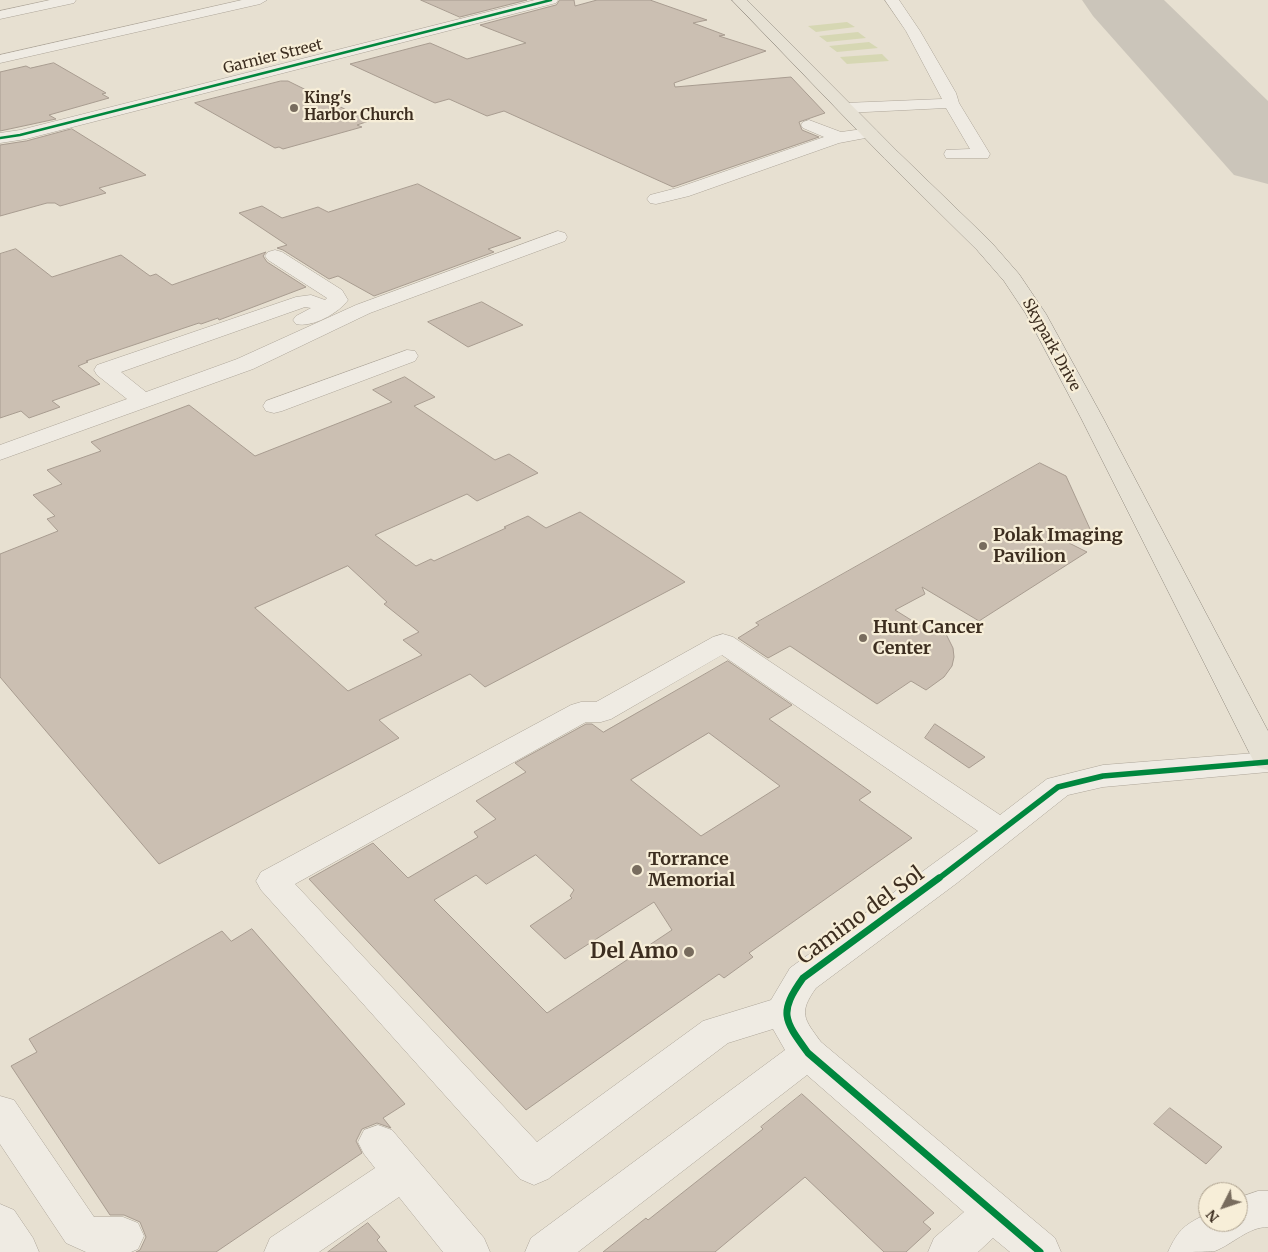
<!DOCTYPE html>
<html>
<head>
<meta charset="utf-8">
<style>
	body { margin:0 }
	#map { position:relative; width:1268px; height:1252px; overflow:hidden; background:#e7e0d1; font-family:Merriweather,serif }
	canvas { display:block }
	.north { position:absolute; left:1198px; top:1182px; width:50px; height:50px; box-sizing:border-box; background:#f7eed8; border:1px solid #ada18e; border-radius:50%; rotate:229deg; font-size:14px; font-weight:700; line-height:20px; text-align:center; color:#3d2e20 }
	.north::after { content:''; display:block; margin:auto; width:18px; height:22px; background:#786c5e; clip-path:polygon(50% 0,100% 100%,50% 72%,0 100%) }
</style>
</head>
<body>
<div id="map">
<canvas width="1268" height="1252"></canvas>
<div class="north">N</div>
</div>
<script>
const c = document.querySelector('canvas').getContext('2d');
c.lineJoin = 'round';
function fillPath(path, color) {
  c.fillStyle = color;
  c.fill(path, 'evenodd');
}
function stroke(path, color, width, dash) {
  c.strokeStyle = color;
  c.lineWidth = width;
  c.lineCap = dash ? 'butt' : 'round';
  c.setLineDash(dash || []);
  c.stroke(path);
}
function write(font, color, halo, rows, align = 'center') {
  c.font = font + ' Merriweather,serif';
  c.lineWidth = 4.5;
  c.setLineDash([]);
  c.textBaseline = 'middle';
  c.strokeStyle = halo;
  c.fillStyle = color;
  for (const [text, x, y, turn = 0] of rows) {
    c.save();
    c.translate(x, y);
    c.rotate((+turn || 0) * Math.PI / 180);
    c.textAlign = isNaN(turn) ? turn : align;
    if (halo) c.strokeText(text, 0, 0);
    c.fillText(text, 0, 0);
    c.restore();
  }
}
const green = new Path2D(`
	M847,22L855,27L816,32L808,26Z
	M858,32L866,38L827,42L819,36Z
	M869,42L878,48L837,52L829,46Z
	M882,54L889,61L847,64L840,57Z`);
const taxiway = new Path2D(`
	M1227,101L1240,104L1268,118V144C1250,140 1219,127 1209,112L1214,104Z`);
const runway = new Path2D(`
	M1082,0H1164L1268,101V184L1234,175L1093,16Z`);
const building = new Path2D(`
	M421,0H527L460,17Z
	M560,0H574L575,6L597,0H650L707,20L693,23L725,35L719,36L766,51L674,83L675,87L791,77L825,113L799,122L802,130L819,137L673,187L504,111L487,116L449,99L435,103L350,64L430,43L467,59L526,43L480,25L556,5Z
	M54,63L106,93L102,94L109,98L49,115L56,119L0,131V72L26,66L30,68Z
	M281,81H288L369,121L357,125L362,127L283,149L279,147L275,148L195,103Z
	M72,129L146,175L99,188L106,193L60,206L55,203H47L0,216V145L26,141Z
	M418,184L521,238L488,249L494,252L374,296L338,276L329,279L283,250L277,248L287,245L239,213L262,206L282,218L318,207L328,212Z
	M16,249L52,277L121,255L150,276L156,274L172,285L266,252L263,256L267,262L306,287L219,320L218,318L201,324L199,323L86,361L88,362L78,366L100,384L52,401L60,407L29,418L21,411L0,418V254Z
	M482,302L523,325L468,347L428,322Z
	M405,377L435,397L414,406L495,460L509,454L538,473L477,501L467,494L375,535L416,566L431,559L434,561L506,528L504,527L528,516L546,528L580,512L685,582L485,687L470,674L379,720L399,738L159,864L0,677V554L58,531L47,519L55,516L33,495L62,484L47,470L101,451L91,442L189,405L255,456L392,402L373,390ZM348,566L387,602L384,604L419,632L403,640L422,655L348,691L255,608Z
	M1040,463L1066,476L1090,529L1069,543L1087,552L979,621L922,587L925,594L895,610L932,633L944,630L953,648L954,657L952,666L944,677L926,690L911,681L877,704L790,646L768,658L738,638L759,625L756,623Z
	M728,661L792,705L769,719L871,792L859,800L912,838L749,953L753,957L724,978L719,974L526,1110L309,879L373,843L408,878L478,837L474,832L496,819L476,801L526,772L515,763L586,724H592L603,732ZM709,733L780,786L701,836L631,780ZM536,855L574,890L570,896L572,898L530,926L565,959L654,902L672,930L547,1013L434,900L476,875L486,884Z
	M935,724L985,757L969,768L925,738Z
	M252,929L405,1104L383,1118L391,1128L377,1123L362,1129L356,1141L362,1153L216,1252H136L140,1250L146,1237L140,1222L124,1215H110L11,1066L37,1052L29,1039L222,931L231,941Z
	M802,1094L934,1213L923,1222L931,1229L906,1252H884L805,1177L715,1252H603L646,1218L648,1220L763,1129L761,1127Z
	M1170,1108L1222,1147L1206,1164L1154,1124Z
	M368,1223L380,1237L377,1240L387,1252H328Z`);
const minor = new Path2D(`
	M50,0H76L74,3L0,19V11Z
	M242,0H267L260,4L0,63V55Z
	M535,0H558L556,3L26,139L0,143V133L20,130Z
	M885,0H899L920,31L956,93L959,103L990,154L988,158H946L944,154L946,150L970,149L946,108L845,113L839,111L837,108L839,105L845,103L942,99L906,31Z
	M809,120L841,132L870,128L876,130L878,133L876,136L839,143L689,196L656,204L650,203L647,199L650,195L677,188L824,137L803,128L801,125L803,122Z
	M558,231L565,233L567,237L565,241L370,313L253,369L0,460V445L127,399L97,375L94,370L97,365L296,297L311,295L325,300L327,298L268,260L265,256L268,252L275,250L282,252L342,290L348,300C339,313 312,328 296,324L293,320L296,316L311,308L305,307L121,372L146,392L237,359L356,305Z
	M407,350L415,351L418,356L415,361L282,411L274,413L266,411L263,406L266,401Z
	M723,634L733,637L1000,815L1047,779L1103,765L1268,752V772L1103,787L1068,795L957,883L816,988C798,1013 804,1019 821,1042L1055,1238L1061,1252H1010L993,1238L978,1252H928L934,1238L964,1212L807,1075L578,1252H525L531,1238L785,1050L773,1029L728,1043L548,1179L534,1185L520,1179L261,890L256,881L261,872L571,705L581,702H596L713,637ZM722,655L978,831L790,968L771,1000L703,1021L537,1142L295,884L586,722H601L611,719Z
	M0,1096L14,1100L94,1217H123L138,1223L144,1236L138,1249L131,1252H86L66,1243L0,1144Z
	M378,1125L392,1130L484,1238L490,1252H443L399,1197L319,1252H264L270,1238L375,1168L364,1154L358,1142L364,1130Z
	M1258,1191H1268V1227C1248,1227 1233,1244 1215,1251C1205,1252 1180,1252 1168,1252C1179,1228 1185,1225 1208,1213V1222H1238V1198Z
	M0,1204L14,1210L33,1238L39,1252H0Z`);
const major = new Path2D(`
	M732,0H747L897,151L991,242L1019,274L1046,314L1103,418L1268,731V770L1257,767L1253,760L1081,418L1026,314L1004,281L977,250L885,159Z`);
const cyclewayFar2 = new Path2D(`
	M0,138L20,135L551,0`);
const cyclewayFar1 = new Path2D(`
	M938,879L1058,787L1103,776L1268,762`);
const cycleway = new Path2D(`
	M939,878L803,978C778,1013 784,1020 808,1053L1040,1252`);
const markers = [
	[294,108,5,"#786c5e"],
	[983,546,5,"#786c5e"],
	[863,638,5,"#786c5e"],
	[637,870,6,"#786c5e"],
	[689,952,6,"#786c5e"]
];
const farStreetnames = [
	["Garnier Street",273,57,-14],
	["Skypark Drive",1051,345,61]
];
const farPoinames = [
	["King's",304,99],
	["Harbor Church",304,116]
];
const poiNames = [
	["Polak Imaging",993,536],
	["Pavilion",993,557],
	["Hunt Cancer",873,628],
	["Center",873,649],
	["Torrance",648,860],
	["Memorial",648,881]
];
const nearStreetnames = [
	["Camino del Sol",861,916,-36]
];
const nearPoinames = [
	["Del Amo",678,952]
];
fillPath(green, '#d6d7b3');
fillPath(taxiway, '#cbc5ba');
fillPath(runway, '#cbc5ba');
fillPath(building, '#cbbfb2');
stroke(building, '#a89c90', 1);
stroke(minor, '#ada599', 1);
stroke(major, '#928b80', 1);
fillPath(minor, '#efebe3');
fillPath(major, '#e6e1d4');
stroke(cyclewayFar2, '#00873e', 2.5);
stroke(cyclewayFar1, '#00873e', 5.5);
stroke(cycleway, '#00873e', 7);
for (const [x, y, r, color] of markers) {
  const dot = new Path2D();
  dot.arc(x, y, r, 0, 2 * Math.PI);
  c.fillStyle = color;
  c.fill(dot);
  stroke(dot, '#f7eed8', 2);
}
write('15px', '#3d2e20', '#f7eed8', farStreetnames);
write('bold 15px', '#3d2e20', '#f7eed8', farPoinames, 'left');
write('bold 18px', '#3d2e20', '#f7eed8', poiNames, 'left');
write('21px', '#3d2e20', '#f7eed8', nearStreetnames);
write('bold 21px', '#3d2e20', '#f7eed8', nearPoinames, 'right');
</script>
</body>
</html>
